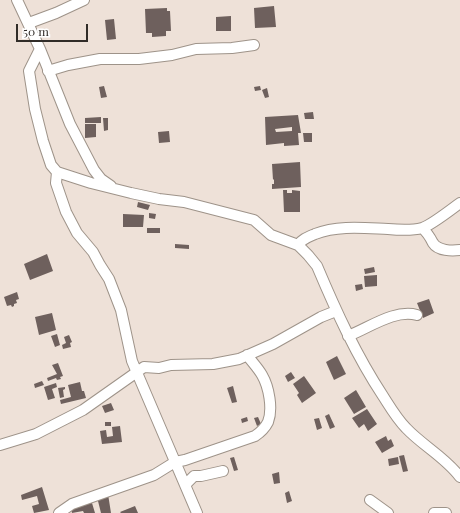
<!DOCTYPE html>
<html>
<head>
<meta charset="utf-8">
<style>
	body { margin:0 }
	#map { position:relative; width:460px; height:513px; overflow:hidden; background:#eee1d8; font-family:"Playfair Display",serif }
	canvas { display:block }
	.scale { position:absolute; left:16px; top:24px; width:72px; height:18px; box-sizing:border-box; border:2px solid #312c28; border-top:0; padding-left:5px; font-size:12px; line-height:14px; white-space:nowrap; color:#312c28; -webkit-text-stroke:3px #fff; paint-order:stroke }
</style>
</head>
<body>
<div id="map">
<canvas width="460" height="513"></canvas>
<div class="scale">50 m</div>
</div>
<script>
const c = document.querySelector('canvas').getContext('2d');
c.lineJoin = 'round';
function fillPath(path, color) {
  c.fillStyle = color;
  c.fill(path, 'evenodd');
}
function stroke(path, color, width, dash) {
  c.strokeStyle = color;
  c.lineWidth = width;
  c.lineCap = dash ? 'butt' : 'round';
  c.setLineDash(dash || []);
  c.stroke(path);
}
const building = new Path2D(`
	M274,6L276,27L255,28L254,8Z
	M167,8V11H170L171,31H166V36L152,37V33H146L145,9Z
	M231,16V31H216V17Z
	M114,19L116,39L107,40L105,20Z
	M104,86L107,97L101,98L99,87Z
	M260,86L261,90L255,91L254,87Z
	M267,88L269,97L265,98L262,90Z
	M313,112L314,119H305L304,113Z
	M298,115L301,133H298L299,145L284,146V143L266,145L265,117ZM292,127V131L276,132L275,129Z
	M101,117V123H85V118Z
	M103,118H108V130L104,131Z
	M85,124H96V137L85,138Z
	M169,131L170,142L159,143L158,132Z
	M303,133H312V142H304Z
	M300,162L301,187L272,189V184H274V179L273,180L272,164Z
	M283,190H287V193H292V190L300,191V212H284Z
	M138,202L150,205L148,210L137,207Z
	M149,213L156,214L155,219L149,218Z
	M123,214L144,215L143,227H123Z
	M147,228H160V233H147Z
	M175,244L189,245V249L175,248Z
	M47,254L53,271L30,280L24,264Z
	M374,267L375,272L365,274L364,269Z
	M377,275V286L365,287L364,276Z
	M362,284L363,289L356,291L355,285Z
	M17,292L19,299L16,300L17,303L14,304V306L12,307L11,305L7,306L4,297Z
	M429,299L434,313L423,318L417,303Z
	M52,313L56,330L39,335L35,317Z
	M57,334L60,345L55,347L51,336Z
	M69,335L72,342L70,343L71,347L63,349L62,345L66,343L64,337Z
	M337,356L346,374L334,380L326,362Z
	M58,363L63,376L60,377L61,379L57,380L56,378L48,381L47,378L57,374L52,365Z
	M291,372L295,378L288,382L285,376Z
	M304,376L316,393L302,403L297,395L299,393L293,384Z
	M42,381L44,385L35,388L34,384Z
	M80,382L82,391H84L86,398L61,404L60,400L71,397L68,385Z
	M56,383L57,387L52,389L55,398L48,400L44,387Z
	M233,386L237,402L232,403L227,388Z
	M65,387V389L63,390L64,397L60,398L58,388Z
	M356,390L366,407L354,414L344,398Z
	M111,403L114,410L105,413L102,406Z
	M367,409L377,424L368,431L364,424L359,428L352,418Z
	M329,414L335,427L330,429L325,416Z
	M247,417L248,421L242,423L241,419Z
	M258,417L261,424L257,426L254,418Z
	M319,418L322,428L317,430L314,419Z
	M105,422H111V426H105Z
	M120,426L122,442L102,444L100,431L106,430L107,437L113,436L112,427Z
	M386,436L388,441L391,439L394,446L382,453L375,442Z
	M404,455L408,471L403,472L399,456Z
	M234,457L238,470L234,471L230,458Z
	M398,457L399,464L389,466L388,459Z
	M279,472L280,483L274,484L272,474Z
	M42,487L49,510L34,513L32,506L39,504L37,496L22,500L21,495Z
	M289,491L292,501L287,503L285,493Z
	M108,494L111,513H101L97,497Z
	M92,503L95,513H84L83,511L72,513L71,508Z
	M135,506L138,513H121L120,512Z`);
const minor = new Path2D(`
	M17,0L40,49L70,124L94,170L101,179L111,186
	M29,23L56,13L84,0
	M40,49L29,71L35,109L43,141L51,165L57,172L56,183L66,212L77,233L93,252L100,265L109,279L121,310L132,361L197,513
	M48,71L68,65L100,59H139L172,55L196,49L232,48L254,45
	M57,172L91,183L131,193L159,199L184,202L254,220L271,235L298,245L308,255L317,266C336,311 356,355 383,396C390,407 397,419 406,428C423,446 445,457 460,477
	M422,228C428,233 430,237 433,243C438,251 452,251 460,250
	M298,245C302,239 308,237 315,234C338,225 364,228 388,229C399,230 411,231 422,228C430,226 452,209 460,203
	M348,336C369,328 394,309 417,315
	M0,445L36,434L83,410L144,367L159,368L171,365L213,364L239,359L273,344L321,317L336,311
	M185,485L194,476H201L223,471
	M370,500L388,513
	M59,513L72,504L154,475L175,462L185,460L255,436C261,432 265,428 268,422C273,409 269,387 262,375C258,368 252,362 247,355
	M434,513H446`);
fillPath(building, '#6e605d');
stroke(minor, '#9e9389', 12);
stroke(minor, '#fff', 10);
</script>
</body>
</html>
